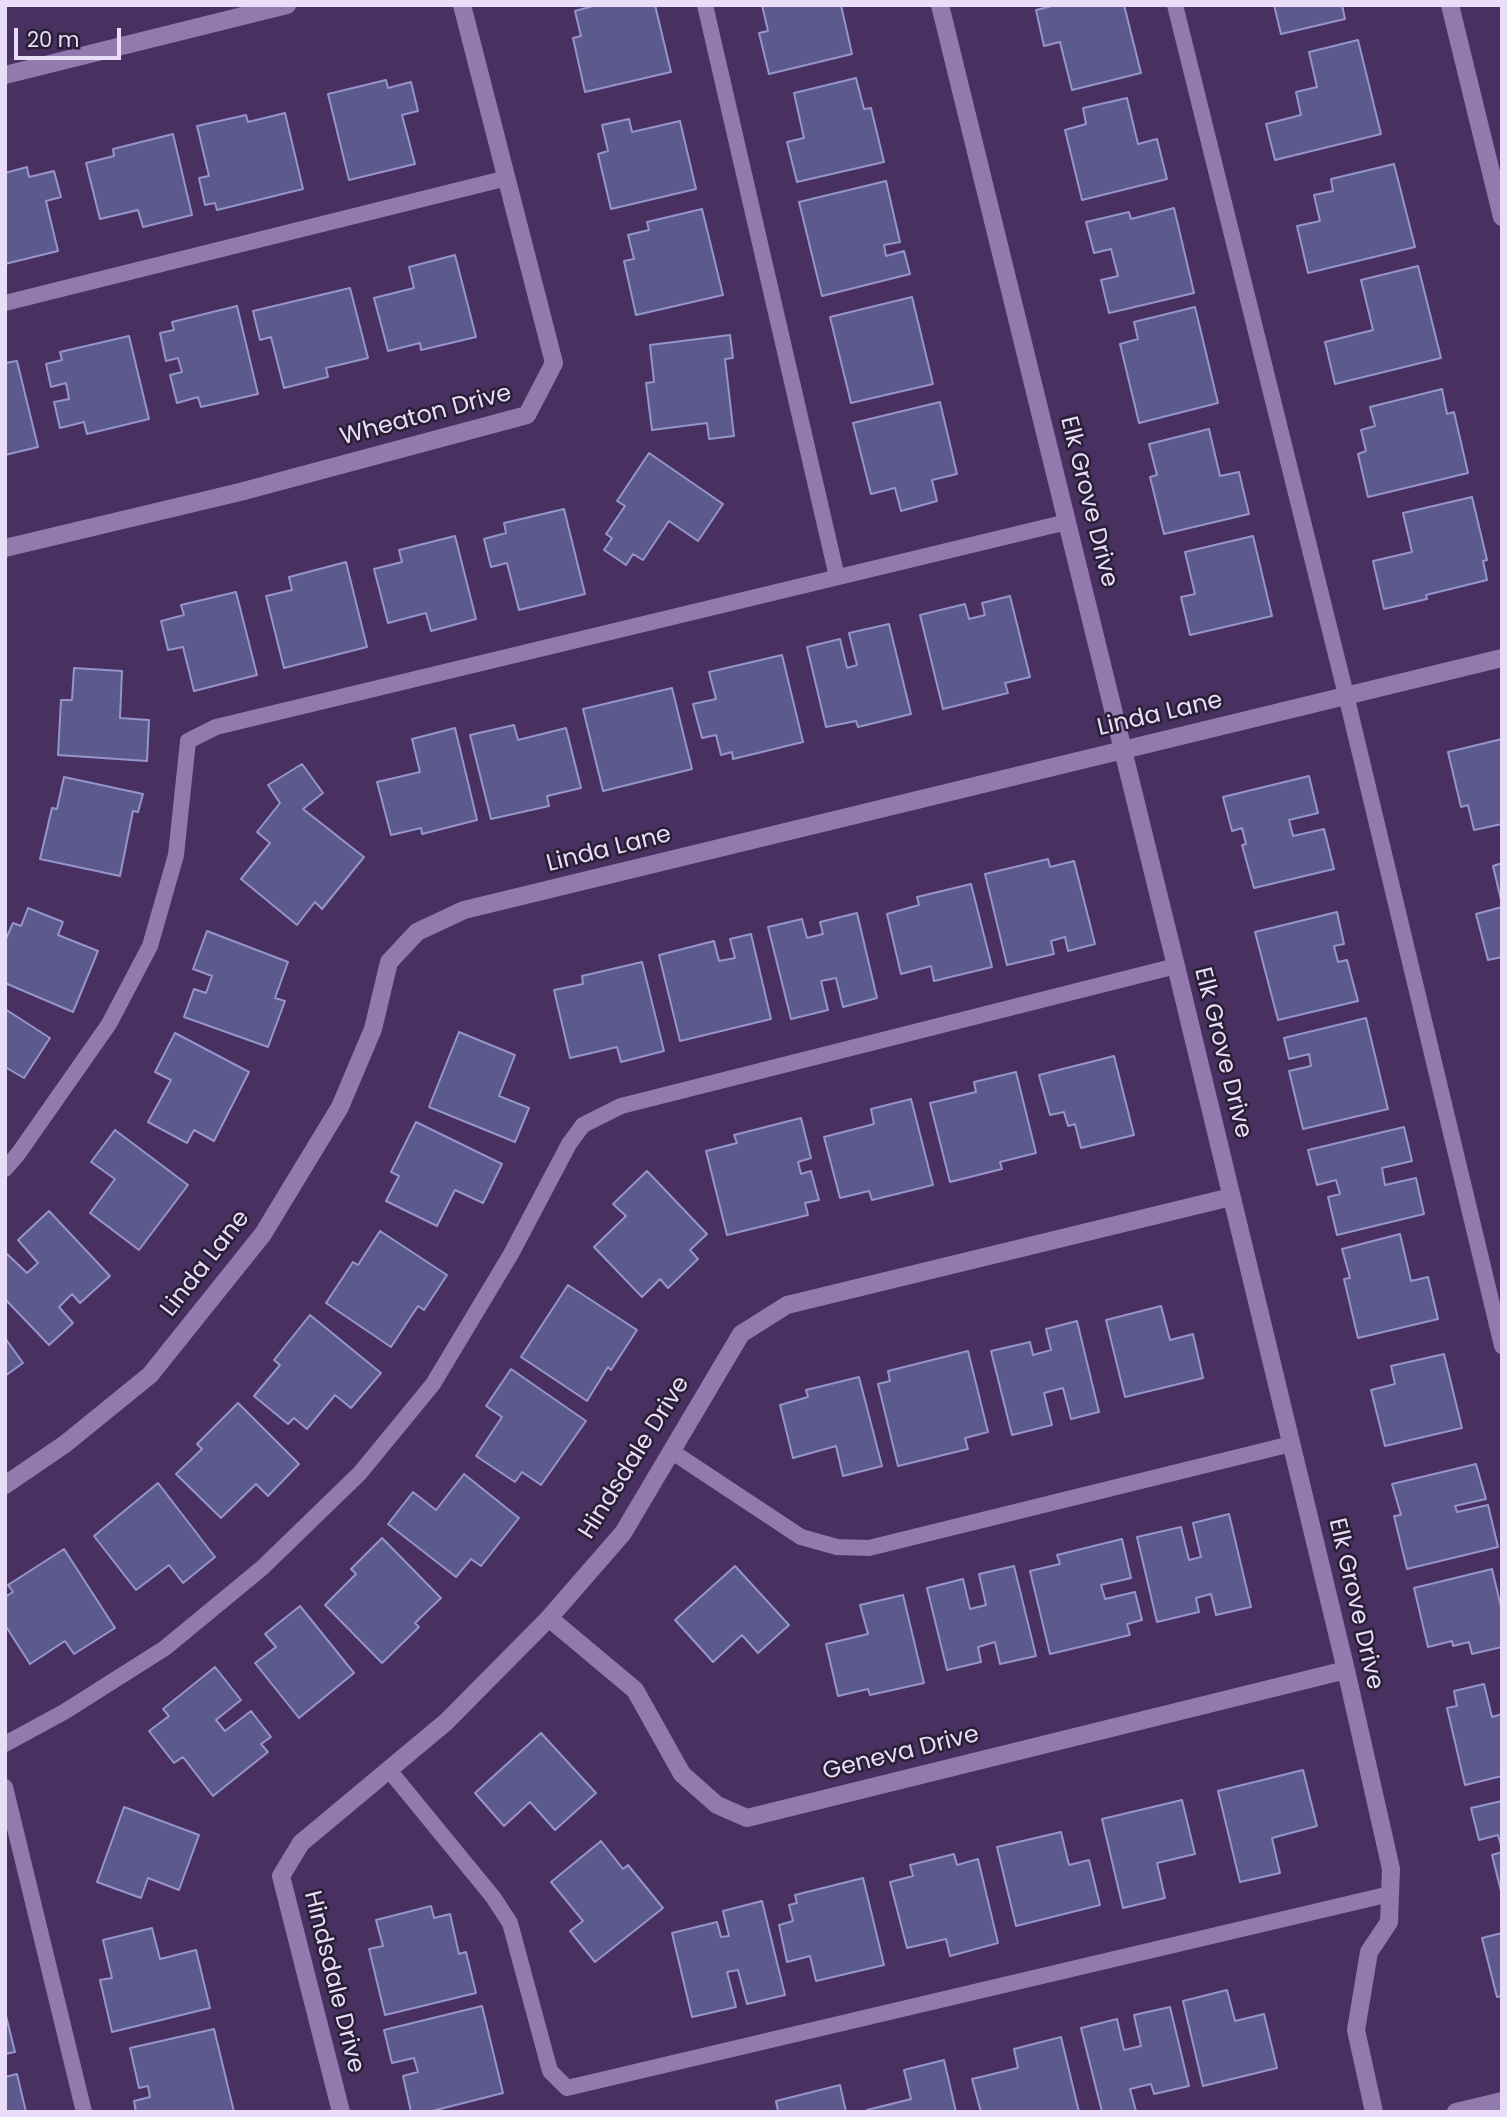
<!DOCTYPE html>
<html>
<head>
<meta charset="utf-8">
<style>
	body { margin:0 }
	#map { position:relative; width:1507px; height:2117px; overflow:hidden; background:#483160; font-family:Poppins,sans-serif }
	canvas { display:block }
	.frame { position:absolute; inset:0; border:7px solid #eaddfa; pointer-events:none }
	.scale { position:absolute; left:14px; top:28px; width:107px; height:32px; box-sizing:border-box; border:4px solid #eaddfa; border-top:0; padding-left:9px; font-size:21px; line-height:24px; white-space:nowrap; color:#eaddfa; -webkit-text-stroke:5px #291f35; paint-order:stroke }
</style>
</head>
<body>
<div id="map">
<canvas width="1507" height="2117"></canvas>
<div class="frame"></div>
<div class="scale">20 m</div>
</div>
<script>
const c = document.querySelector('canvas').getContext('2d');
c.lineJoin = 'round';
function fillPath(path, color) {
  c.fillStyle = color;
  c.fill(path, 'evenodd');
}
function stroke(path, color, width, dash) {
  c.strokeStyle = color;
  c.lineWidth = width;
  c.lineCap = dash ? 'butt' : 'round';
  c.setLineDash(dash || []);
  c.stroke(path);
}
function write(font, color, halo, rows, align = 'center') {
  c.font = font + ' Poppins,sans-serif';
  c.lineWidth = 5;
  c.setLineDash([]);
  c.textBaseline = 'middle';
  c.strokeStyle = halo;
  c.fillStyle = color;
  for (const [text, x, y, turn = 0] of rows) {
    c.save();
    c.translate(x, y);
    c.rotate((+turn || 0) * Math.PI / 180);
    c.textAlign = isNaN(turn) ? turn : align;
    if (halo) c.strokeText(text, 0, 0);
    c.fillText(text, 0, 0);
    c.restore();
  }
}
const building = new Path2D(`
	M597,5H655L671,72L585,92L573,38L581,36L575,11Z
	M762,5H841L852,54L769,74L759,33L768,31Z
	M1056,5H1124L1141,73L1072,90L1060,42L1044,46L1036,10Z
	M1274,5H1342L1345,19L1281,34Z
	M1358,40L1381,134L1275,160L1266,124L1301,115L1296,92L1317,87L1309,52Z
	M856,78L864,109L871,108L884,162L797,182L787,142L804,138L794,93Z
	M386,80L388,88L411,82L418,111L402,115L415,164L349,180L328,94Z
	M1127,98L1138,144L1157,139L1167,179L1082,200L1065,130L1086,124L1083,108Z
	M285,113L303,189L217,210L215,203L205,205L199,178L209,176L197,126L246,115L248,122Z
	M629,119L632,132L680,121L696,189L611,209L598,154L608,151L602,125Z
	M173,134L192,215L143,227L138,210L100,219L86,163L114,156L113,149Z
	M1394,164L1415,247L1308,273L1297,226L1320,221L1314,195L1333,191L1331,179Z
	M27,167L29,177L54,171L61,197L46,201L58,251L5,264V173Z
	M886,181L900,242L884,245L886,256L904,251L910,274L822,296L799,202Z
	M1174,208L1194,293L1109,313L1101,280L1118,276L1111,249L1094,253L1086,222L1129,212L1131,219Z
	M702,209L723,295L636,315L624,261L634,259L628,235L649,230L647,222Z
	M455,255L476,337L421,350L420,343L388,351L374,298L414,288L409,267Z
	M1418,266L1441,358L1335,384L1325,342L1373,330L1361,280Z
	M350,288L368,358L326,368L328,377L284,388L271,337L260,340L253,311Z
	M912,297L933,384L851,403L830,317Z
	M237,306L258,394L201,407L198,397L177,403L170,375L182,372L178,358L166,361L160,333L174,330L172,322Z
	M1195,307L1218,403L1139,423L1120,344L1138,339L1134,322Z
	M730,335L733,358L725,359L734,436L709,439L707,423L652,430L646,383L654,382L650,345Z
	M129,336L149,419L87,434L84,422L60,428L54,402L69,399L66,383L51,387L46,364L62,360L60,352Z
	M17,361L38,447L5,455V363Z
	M1442,389L1447,414L1454,412L1468,473L1368,497L1358,454L1366,451L1361,430L1375,426L1370,407Z
	M940,402L957,474L932,480L937,501L901,511L895,488L871,494L853,423Z
	M1209,429L1220,476L1239,472L1249,514L1164,534L1150,477L1157,475L1149,444Z
	M649,453L723,504L698,541L669,521L643,560L633,554L626,565L604,550L612,538L606,534L625,506L617,501Z
	M1472,497L1487,560L1483,561L1487,580L1426,595L1427,599L1384,609L1373,561L1412,552L1403,513Z
	M564,509L585,594L519,610L507,563L491,567L484,539L506,533L504,523Z
	M455,536L476,619L431,631L426,613L388,623L374,569L402,562L399,550Z
	M1253,536L1272,616L1190,635L1181,597L1195,594L1185,552Z
	M346,562L367,647L284,668L266,596L292,590L289,577Z
	M236,592L257,675L194,691L183,647L168,650L161,621L184,615L181,605Z
	M1010,596L1030,677L1005,683L1008,693L943,709L920,615L965,604L969,619L985,615L982,603Z
	M889,624L911,714L858,727L856,721L826,727L807,647L840,639L847,668L857,665L849,633Z
	M782,655L803,742L733,759L732,752L721,755L716,735L702,738L693,704L716,699L709,672Z
	M74,668L122,671L120,718L149,720L147,761L58,755L61,700H72Z
	M672,688L692,769L603,791L583,709Z
	M514,725L518,740L566,728L581,788L547,796L549,806L491,819L470,735Z
	M455,728L477,820L422,834L421,828L391,835L377,782L420,772L412,739Z
	M1502,739V824L1474,830L1468,805L1461,807L1448,752Z
	M302,764L323,793L303,809L364,857L322,909L315,902L297,925L241,879L270,843L257,832L280,803L268,785Z
	M1309,776L1318,813L1289,820L1293,836L1324,829L1334,869L1254,888L1242,845L1246,844L1242,828L1232,831L1223,797Z
	M64,777L143,794L138,812L133,811L120,876L40,859L52,808L57,809Z
	M1048,859L1050,867L1074,861L1095,944L1068,951L1065,937L1051,941L1054,954L1007,965L985,874Z
	M1502,863V904L1493,866Z
	M971,884L992,967L934,981L931,966L901,974L887,914L919,905L917,897Z
	M1502,907V957L1488,960L1476,914Z
	M28,908L63,922L58,935L98,951L73,1012L5,983V941L13,923L21,926Z
	M1337,912L1344,944L1334,946L1338,962L1347,960L1358,1001L1278,1020L1255,932Z
	M857,913L877,998L843,1007L836,978L821,981L828,1010L791,1019L768,927L802,919L807,938L823,934L820,922Z
	M207,931L288,962L275,998L285,1001L268,1047L184,1017L194,989L206,993L212,976L193,969Z
	M751,934L771,1019L680,1041L659,955L714,941L719,961L735,958L730,939Z
	M642,962L664,1051L621,1062L617,1047L570,1058L554,990L583,984L582,976Z
	M5,1009L50,1038L24,1078L5,1067Z
	M1366,1018L1388,1109L1303,1129L1289,1071L1311,1066L1309,1054L1289,1059L1284,1038Z
	M459,1032L515,1055L499,1096L529,1108L515,1142L429,1107Z
	M175,1033L249,1072L214,1141L194,1130L187,1143L148,1122L171,1080L155,1072Z
	M1114,1056L1134,1135L1081,1148L1075,1124L1068,1126L1064,1112L1050,1115L1039,1075Z
	M1016,1072L1036,1153L1000,1162L1002,1169L950,1182L930,1103L976,1092L974,1082Z
	M911,1099L933,1185L872,1200L869,1191L840,1198L824,1137L874,1124L871,1109Z
	M801,1118L811,1158L798,1162L801,1174L811,1171L819,1200L805,1203L808,1215L727,1235L706,1151L737,1143L734,1135Z
	M416,1122L502,1164L483,1203L455,1190L437,1226L386,1201L399,1176L391,1172Z
	M1404,1127L1412,1161L1382,1168L1385,1185L1416,1178L1424,1214L1337,1235L1328,1197L1340,1194L1336,1180L1317,1185L1308,1150Z
	M115,1130L188,1185L139,1250L90,1213L115,1179L91,1162Z
	M647,1171L707,1234L690,1250L698,1259L668,1288L660,1279L642,1297L594,1247L626,1216L613,1204Z
	M49,1211L110,1276L80,1303L72,1294L59,1307L73,1323L49,1345L5,1299V1252L27,1273L38,1263L18,1240Z
	M380,1231L447,1275L424,1310L418,1306L391,1347L326,1303L353,1262L358,1265Z
	M1400,1234L1411,1281L1428,1277L1438,1319L1358,1338L1344,1279L1350,1278L1342,1249Z
	M568,1285L637,1330L611,1370L608,1367L587,1401L521,1357Z
	M1161,1306L1170,1340L1193,1334L1203,1378L1125,1397L1106,1320Z
	M310,1315L381,1373L351,1408L335,1395L307,1429L294,1418L288,1424L254,1396L280,1365L274,1360Z
	M1077,1321L1099,1412L1071,1419L1063,1388L1044,1393L1052,1425L1012,1435L991,1351L1030,1342L1033,1355L1051,1350L1046,1329Z
	M5,1338L23,1363L5,1376Z
	M968,1351L988,1432L965,1438L968,1449L898,1466L878,1384L890,1381L888,1371Z
	M1444,1354L1462,1428L1385,1446L1371,1390L1395,1384L1391,1366Z
	M511,1369L586,1421L541,1485L522,1472L515,1482L476,1456L502,1417L486,1406Z
	M859,1377L882,1466L843,1476L836,1446L793,1458L780,1405L808,1397L806,1390Z
	M238,1403L299,1464L268,1496L256,1484L221,1518L176,1474L202,1449L197,1444Z
	M1476,1464L1486,1499L1455,1506L1457,1512L1488,1505L1498,1547L1407,1569L1394,1516L1401,1515L1392,1484Z
	M464,1474L519,1518L481,1566L471,1559L456,1577L388,1524L413,1492L436,1510Z
	M158,1483L215,1557L183,1583L169,1565L136,1590L94,1536Z
	M1229,1514L1251,1607L1216,1615L1211,1594L1196,1598L1199,1612L1157,1622L1137,1537L1181,1527L1189,1560L1201,1557L1193,1523Z
	M382,1538L441,1598L415,1623L419,1627L382,1663L325,1605L356,1574L351,1569Z
	M1122,1539L1131,1578L1101,1585L1105,1599L1135,1592L1142,1620L1127,1624L1130,1635L1050,1654L1030,1571L1060,1564L1057,1555Z
	M64,1549L115,1628L74,1654L65,1641L30,1664L5,1625V1597L13,1592L8,1585Z
	M735,1566L789,1625L758,1653L742,1635L713,1662L675,1620Z
	M1014,1566L1036,1656L1000,1664L995,1642L978,1647L981,1662L947,1670L927,1588L963,1579L970,1609L986,1605L979,1574Z
	M1492,1569L1502,1611V1647L1472,1654L1469,1642L1453,1646L1452,1641L1428,1647L1414,1588Z
	M903,1595L924,1683L870,1695L868,1689L838,1696L826,1644L868,1634L860,1605Z
	M300,1606L354,1673L299,1718L255,1663L276,1647L265,1634Z
	M215,1667L241,1700L216,1720L225,1731L251,1711L271,1737L261,1744L268,1752L213,1796L183,1757L174,1763L149,1731L169,1716L163,1709Z
	M1484,1684L1492,1717L1502,1714V1776L1465,1785L1447,1708L1457,1706L1454,1691Z
	M541,1733L596,1793L555,1830L530,1802L504,1826L475,1793Z
	M1303,1770L1317,1826L1272,1838L1280,1873L1240,1882L1218,1791Z
	M1182,1800L1195,1854L1157,1863L1165,1898L1123,1908L1102,1819Z
	M1502,1801V1849L1498,1835L1479,1840L1471,1808Z
	M124,1807L199,1835L179,1890L148,1878L141,1898L97,1882Z
	M1061,1832L1069,1865L1089,1860L1100,1905L1016,1926L997,1847Z
	M601,1841L623,1869L628,1865L663,1908L595,1962L570,1931L583,1921L551,1882Z
	M1502,1852V1891H1501L1492,1855Z
	M954,1854L957,1865L978,1859L998,1943L950,1956L946,1939L907,1948L890,1882L913,1876L910,1865Z
	M863,1878L884,1965L816,1981L810,1956L787,1962L779,1925L793,1921L789,1905L797,1903L795,1895Z
	M762,1901L785,1995L747,2004L738,1970L727,1972L736,2007L692,2017L672,1933L717,1922L721,1937L729,1936L723,1911Z
	M431,1906L434,1918L450,1914L459,1954L466,1952L476,1993L385,2015L369,1949L383,1946L376,1920Z
	M152,1928L160,1959L196,1950L210,2008L112,2032L100,1980L112,1978L103,1940Z
	M1502,1933V1996L1497,1997L1482,1938Z
	M1227,1990L1235,2021L1264,2014L1277,2068L1203,2086L1183,2001Z
	M482,2006L503,2093L428,2112H411L403,2076L418,2072L414,2058L392,2063L384,2030Z
	M1170,2007L1189,2086L1154,2094L1151,2084L1130,2089L1136,2111L1102,2112L1081,2028L1117,2019L1124,2050L1141,2046L1134,2015Z
	M5,2012L15,2052L5,2054Z
	M214,2029L234,2112H136L134,2101L150,2097L148,2086L139,2088L130,2048Z
	M1061,2037L1079,2112H981L972,2079L1018,2068L1014,2049Z
	M944,2060L956,2112H867V2110L911,2099L904,2070Z
	M17,2074L26,2112H5V2077Z
	M840,2085L846,2112H776L778,2111L776,2101Z`);
const lane = new Path2D(`
	M705,5L837,577
	M1175,5L1346,695L1502,1346
	M5,303L507,178
	M5,1169L18,1154L109,1024L150,946L176,855L188,741L216,727L1067,522
	M671,1451L801,1537L837,1547L869,1548L1291,1444
	M5,1744L64,1712L165,1648L262,1568L360,1473L433,1384L511,1254L569,1144L583,1125L621,1106L1176,966
	M389,1770L493,1897L510,1923L550,2071L567,2088L1390,1894
	M5,1787L84,2112`);
const street = new Path2D(`
	M940,5L1176,966L1346,1670L1391,1869L1389,1922L1369,1952L1356,2030L1374,2112
	M1450,5L1502,217
	M5,75L287,5
	M5,548L240,492L527,415L554,363L462,5
	M5,1485L65,1444L150,1375L263,1234L340,1107L373,1029L389,962L417,932L464,910L1502,658
	M549,1618L635,1690L682,1774L717,1805L747,1818L1346,1670
	M341,2112L281,1876L301,1843L446,1722L549,1618L623,1533L741,1334L787,1305L1231,1197`);
const secondary = new Path2D(`
	M1456,2112L1502,2101`);
const streetNames = [
	["Wheaton Drive",426,416,-15],
	["Elk Grove Drive",1088,502,76],
	["Linda Lane",1160,715,-13],
	["Linda Lane",609,850,-14],
	["Elk Grove Drive",1222,1053,76],
	["Linda Lane",206,1264,-52],
	["Hindsdale Drive",635,1458,-58],
	["Elk Grove Drive",1355,1604,77],
	["Geneva Drive",901,1754,-14],
	["Hindsdale Drive",333,1982,76]
];
fillPath(building, '#5c598c');
stroke(building, '#9694cc', 2);
stroke(lane, '#937aae', 16);
stroke(street, '#937aae', 18);
stroke(secondary, '#937aae', 18);
write('24px', '#eaddfa', '#291f35', streetNames);
</script>
</body>
</html>
